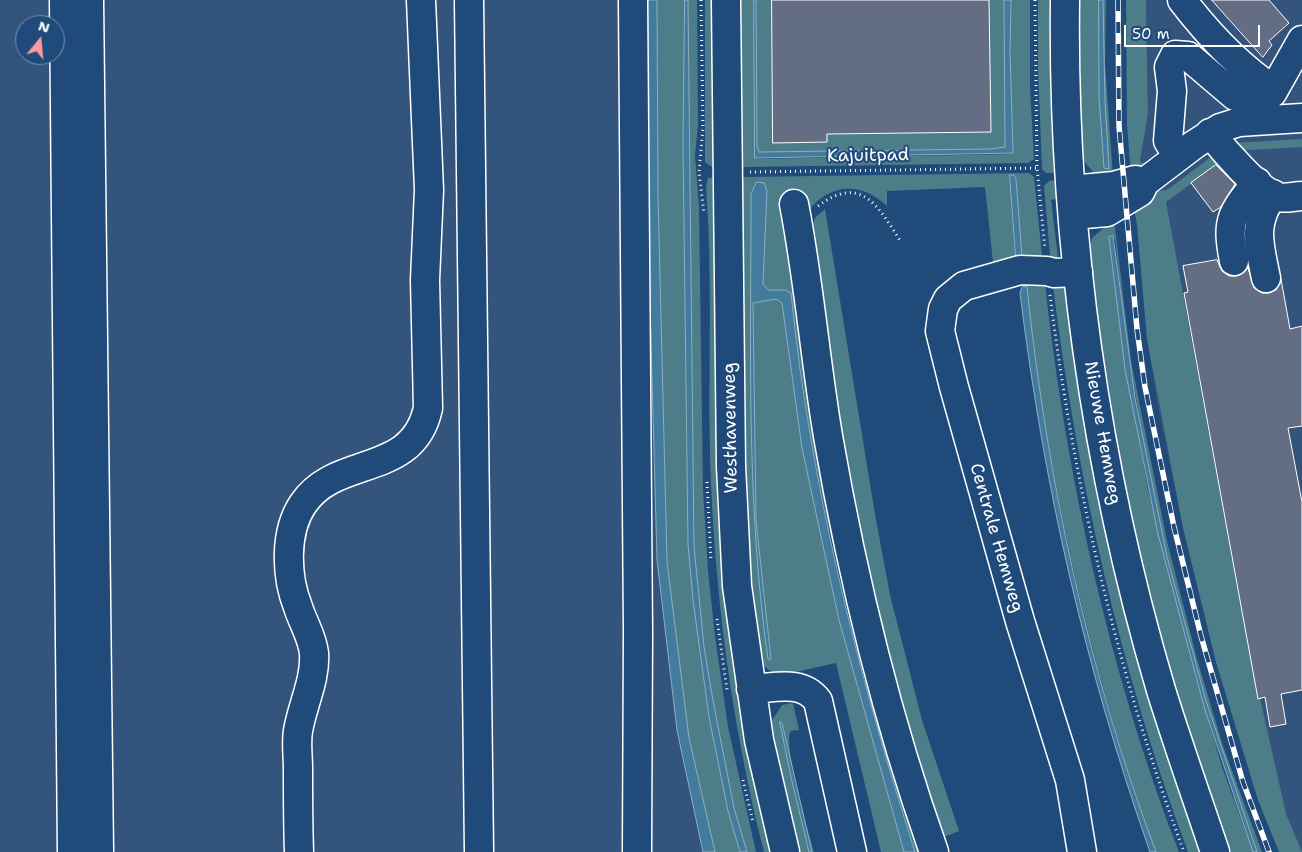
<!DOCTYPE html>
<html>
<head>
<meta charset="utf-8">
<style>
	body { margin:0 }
	#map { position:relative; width:1302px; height:852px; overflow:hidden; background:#1f4a7a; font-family:"Shantell Sans",sans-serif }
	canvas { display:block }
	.north { position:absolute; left:15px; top:15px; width:50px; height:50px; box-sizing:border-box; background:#1f4a7a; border:1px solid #7992af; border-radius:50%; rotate:17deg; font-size:14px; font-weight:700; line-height:20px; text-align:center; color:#fff }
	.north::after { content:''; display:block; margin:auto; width:18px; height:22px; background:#ff9aa2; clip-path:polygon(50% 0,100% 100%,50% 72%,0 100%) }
	.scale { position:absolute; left:1124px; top:25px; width:136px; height:22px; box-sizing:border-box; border:2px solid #fff; border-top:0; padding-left:6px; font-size:15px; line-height:18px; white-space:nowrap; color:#fff; -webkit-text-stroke:4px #1f4a7a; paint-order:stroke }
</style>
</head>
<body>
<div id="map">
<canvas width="1302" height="852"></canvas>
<div class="north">N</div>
<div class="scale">50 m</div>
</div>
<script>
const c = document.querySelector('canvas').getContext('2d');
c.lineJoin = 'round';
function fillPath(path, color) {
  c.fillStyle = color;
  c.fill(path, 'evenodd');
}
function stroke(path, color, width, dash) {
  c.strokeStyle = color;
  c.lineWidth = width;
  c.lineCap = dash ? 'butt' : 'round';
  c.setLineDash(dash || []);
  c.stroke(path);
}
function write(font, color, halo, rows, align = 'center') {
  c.font = font + ' "Shantell Sans",sans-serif';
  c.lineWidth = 4;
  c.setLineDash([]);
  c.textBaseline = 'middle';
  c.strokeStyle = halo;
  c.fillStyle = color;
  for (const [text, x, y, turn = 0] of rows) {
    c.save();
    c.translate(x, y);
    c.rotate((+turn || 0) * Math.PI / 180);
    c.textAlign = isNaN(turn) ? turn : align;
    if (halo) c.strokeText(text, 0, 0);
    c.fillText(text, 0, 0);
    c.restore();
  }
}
const built = new Path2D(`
	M0,0H677L683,441L733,852H0ZM25,25H55V55H25Z
	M1146,0H1302V852H1279L1252,782L1216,662L1183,528L1157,402L1147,339L1137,224L1133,204L1146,165L1140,161L1148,114Z`);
const green = new Path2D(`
	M657,0H685L683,145L688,544L709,717L728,811L740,852H715L689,738L667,562L658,195Z
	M688,0H697L698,124L695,156L699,207L703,489L708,571L715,636L728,727L756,852H747L734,808L713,701L704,647L694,547Z
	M705,0H717L715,166L712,167L705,162Z
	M736,0H754L756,94L754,155L757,159L1011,154L1013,150L1010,51L1011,0H1030V87L1034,159L1028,163L743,167L738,121Z
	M756,0H772L773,143L826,142L827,134L990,132L989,0H1004L1005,147L990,149L759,152L757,146Z
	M1038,0H1052L1055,173H1046L1042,169L1038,68Z
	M1078,0H1106L1105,63L1113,177L1095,174L1083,160L1079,106Z
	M1126,0H1146L1148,114L1140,161L1146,165L1131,176L1127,124Z
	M1302,139V147L1234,151L1233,143Z
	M1211,157L1219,163L1166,202L1258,698H1260L1286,814L1302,852H1279L1258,800L1216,662L1183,528L1147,339L1137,224L1133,204L1149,192L1167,190Z
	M1029,173L1034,177L1043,265L993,262L985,187L887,191V206C858,178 823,185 803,219L788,199L928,852H915L877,727L827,520L812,445L792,313L785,290H768L763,284L767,191L764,183L757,182L751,194L754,517L768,659H771L756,521L753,302L776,299L782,303L802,448L839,620L904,852H881L836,663L777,676L756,660L747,595L739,229L743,177ZM1010,175H1014L1016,179L1022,256L1016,257Z
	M715,177L721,482L775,852H764C731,722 714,590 710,456C708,367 713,277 706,188L708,178Z
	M1056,180V199L1051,200L1059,266L1051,267L1044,186L1049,181Z
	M825,209L875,514L890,595L922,720L959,831L939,839L850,517L812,225L816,217Z
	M1114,219L1131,361L1167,541L1197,659L1223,746L1262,852H1257C1236,805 1222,754 1207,705C1161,553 1131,397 1115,239L1111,236L1109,237L1123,353L1148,490L1195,674L1222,767L1253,852H1230C1157,659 1112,458 1089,253L1092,238Z
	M1021,275H1044C1065,471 1108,669 1179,852H1156C1111,730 1078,603 1054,475C1043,413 1032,350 1027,287H1022Z
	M1066,279L1201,852H1188C1120,670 1077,479 1053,286Z
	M793,703L799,730L791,731C782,743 809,833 814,852H812L782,723L791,777L809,852H795L767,728L782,705Z`);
const water = new Path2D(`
	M648,0H657L658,195L667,562L689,738L715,852H703L677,730L657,560L649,269Z
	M685,0H688L694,547L704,647L713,701L734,808L747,852H740L728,811L709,717L693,600L688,544L683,145Z
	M754,0H756L757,146L759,152L990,149L1005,147L1004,0H1011L1010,51L1013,153L755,158Z
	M1099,0H1103L1105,101L1109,169L1104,168L1099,97Z
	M1010,175H1014L1016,179L1022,257H1016Z
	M757,182L764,183L767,191L763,284L768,290H785L791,293C810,483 857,671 915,852H904L839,620L802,448L782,303L776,299L753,303L756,521L771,659H768C746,505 751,349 751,194Z
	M1113,236L1135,398L1167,557L1206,701L1257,852H1253L1205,710L1158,534L1125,369L1109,237Z
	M1023,286L1027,287C1047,479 1088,671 1156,852H1150C1085,667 1044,488 1020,293Z
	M780,722L782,723L812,852H809L791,777Z`);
const building = new Path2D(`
	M772,0H989L991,132L827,134V142L773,143Z
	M1212,0H1269L1289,23L1269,41L1272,45L1263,57Z
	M1216,165L1235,184L1221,207L1213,212L1191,183Z
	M1217,260L1222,271L1229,276H1237L1248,268L1254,288L1262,293H1269L1276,290L1281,279L1290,329L1302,326V426L1288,428L1302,502V690L1281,694L1286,724L1270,727L1265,697L1258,699L1184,293L1188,292L1183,266Z`);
const path = new Path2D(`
	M701,0L703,128L699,172L704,213
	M1035,0L1037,168L1045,249
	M750,172L1037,168
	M818,206C862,173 879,208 901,242
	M1050,295C1074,485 1117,672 1184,852
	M707,482L711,561
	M717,619L727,690
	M743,780L753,822`);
const minor = new Path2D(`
	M64,0L72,852
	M89,0L99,852
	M469,0L479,852
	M633,0L638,631L637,852
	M726,0L731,466L737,586L759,740L785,852
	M1182,0C1208,34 1238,66 1274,90
	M1260,102L1272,93L1302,40
	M1210,133C1222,148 1260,193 1278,197C1285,199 1295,196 1302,196
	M1178,156L1168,141L1172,91L1169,67L1175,55L1188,56L1235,96L1256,105
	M1071,190L1114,186L1135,180L1145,182
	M794,204C809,281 815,359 828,436C852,575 887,719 934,852
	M1073,215L1107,212L1117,206L1140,192L1145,182L1195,144L1220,128L1239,122L1302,118
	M1234,261C1226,220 1231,214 1257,182
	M1078,272L1054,273L1047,271L1020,270L964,286L948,299L943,309L940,331L954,387L1020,621L1070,780L1082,852
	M1266,278C1259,243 1252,225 1273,194
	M751,689C774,688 802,679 818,701L852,852
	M299,852C298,824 298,796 298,769C298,756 296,743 298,731C302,706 316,679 314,653C312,636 303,623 298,607C286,577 284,532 303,504C336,454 413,479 428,408L425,280L429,190L421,0`);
const major = new Path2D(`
	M1065,0C1062,232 1095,467 1161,690C1178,745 1197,798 1215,852`);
const rail = new Path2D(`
	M1118,0L1119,126L1137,329L1145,387L1174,527L1201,636L1243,782L1269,852`);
const streetNames = [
	["Kajuitpad",868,156,-1],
	["Westhavenweg",731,428,-91],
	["Nieuwe Hemweg",1102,433,80],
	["Centrale Hemweg",996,538,74]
];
fillPath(built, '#33547d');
fillPath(green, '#4d7d88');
fillPath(water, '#437b9c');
stroke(water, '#8eb0c4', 1);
fillPath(building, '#636d83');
stroke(building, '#fff', 1);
stroke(minor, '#fff', 31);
stroke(major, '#fff', 31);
stroke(path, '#fff', 3, [1, 4]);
stroke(minor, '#1f4a7a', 28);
stroke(major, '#1f4a7a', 28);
stroke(rail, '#fff', 5.5);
stroke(rail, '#1f4a7a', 4, [11]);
write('18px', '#fff', '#1f4a7a', streetNames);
</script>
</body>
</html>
